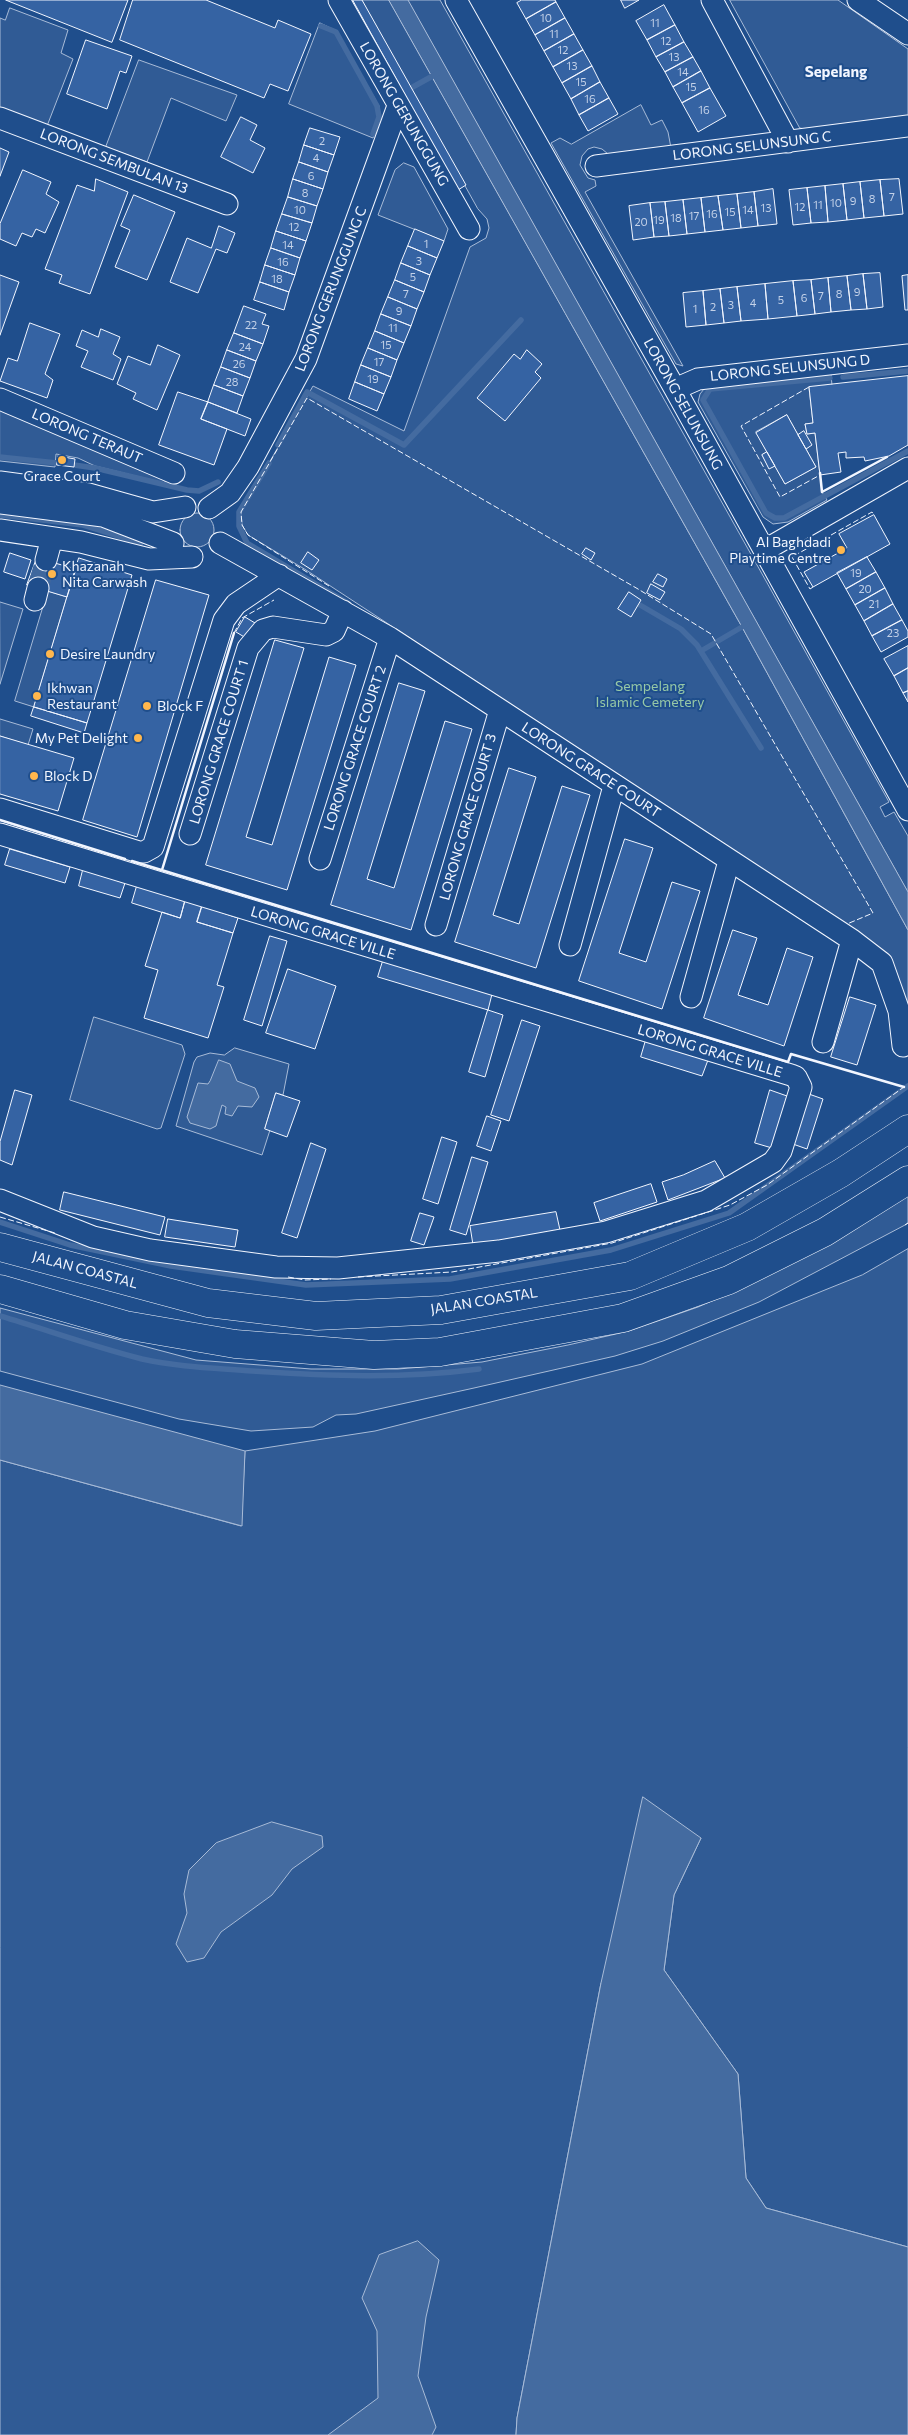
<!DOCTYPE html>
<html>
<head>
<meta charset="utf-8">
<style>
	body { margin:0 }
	canvas { display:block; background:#1f4e8c }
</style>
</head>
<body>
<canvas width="908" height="2435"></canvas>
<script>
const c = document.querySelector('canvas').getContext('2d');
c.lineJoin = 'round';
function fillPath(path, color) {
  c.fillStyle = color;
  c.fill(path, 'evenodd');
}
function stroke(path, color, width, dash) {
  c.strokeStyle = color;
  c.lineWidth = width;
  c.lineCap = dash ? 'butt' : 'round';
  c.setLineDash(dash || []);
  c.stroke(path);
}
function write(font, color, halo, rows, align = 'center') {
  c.font = font + ' Commissioner,sans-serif';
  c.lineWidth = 4;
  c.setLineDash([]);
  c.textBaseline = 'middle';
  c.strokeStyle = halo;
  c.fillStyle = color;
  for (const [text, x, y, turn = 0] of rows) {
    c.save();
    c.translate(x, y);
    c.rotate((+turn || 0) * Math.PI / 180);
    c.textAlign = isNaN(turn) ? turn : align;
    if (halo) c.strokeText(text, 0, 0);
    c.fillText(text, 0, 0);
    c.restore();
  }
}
const built = new Path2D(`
	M362,0H389L742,627L908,930V1011L846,924L306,570L248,535L242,525L241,512L313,386L404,431L470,247L486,238L489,228L487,219L478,209Z
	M408,0H440L766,581L889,802L880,807L885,817L894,812L908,836V892Z
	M730,0H838L908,49V116L804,129L800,128Z
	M10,8L68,30L61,53L73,59L47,126L0,109V18L5,20Z
	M320,23L337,31L379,106V119L373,138L289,104Z
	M139,60L237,95L226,121L171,98L147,162L106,147Z
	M641,105L651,125L662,120L668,132L671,148L608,154L602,149L594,147L588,149L582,156L580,165L588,178L595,180L596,186L585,192L683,366L676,364L551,143L560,138L571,144Z
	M404,163L414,167L448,229L444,241L378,215L395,170Z
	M831,375L832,385L809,388L813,423L805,424L807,434L815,433L822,492L827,500L788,522L773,524L763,517L698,402L700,394L704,389L711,387ZM787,415L798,435L804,432L811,445L806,449L816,467L785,484L775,466L769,468L762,455L767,452L756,432Z
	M0,409L166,480L164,483L95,466L78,458L56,454L55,467L0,461Z
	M180 530a17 17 0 1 1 34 0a17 17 0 1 1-34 0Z
	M48,591L67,597L34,707L15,701Z
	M0,602L23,609L0,684Z
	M0,719L33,729L28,745L0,736Z
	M94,1017L182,1045L185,1054L161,1128L157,1129L70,1100Z
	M235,1048L289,1064L283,1095L276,1093L265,1128L270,1130L262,1155L176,1126L194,1062L197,1057L210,1053L224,1055Z
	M908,1194V1223L905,1225L759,1302L663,1341L615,1356L474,1388L356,1414L336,1415L313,1427L251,1431L179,1419L0,1371V1308L196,1360L311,1369H398L482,1362L568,1345L629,1331L698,1307L753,1283Z
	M908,1249V2247L766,2208L746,2178L738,2074L664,1970L674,1895L701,1838L601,1983L517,2418L516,2435H0V1460L241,1526L245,1451L375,1431L642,1364L862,1275Z`);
const water = new Path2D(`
	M389,0H408L908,892V930L742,627Z
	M219,1060L230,1064L237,1081L255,1088L259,1097L252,1107L238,1106L232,1116L225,1114L226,1107L222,1105L216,1126L210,1129L190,1123L187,1117L197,1086L198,1083L208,1084L210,1081Z
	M0,1385L245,1451L242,1526L0,1460Z
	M643,1797L701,1838L674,1895L664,1970L738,2074L746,2178L766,2208L908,2247V2435H516L517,2418L601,1983Z
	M272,1822L322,1836L323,1847L292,1869L272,1895L221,1932L204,1958L187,1962L176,1944L187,1913L184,1894L189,1870L216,1843Z
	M418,2241L439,2260L426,2317L418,2376L436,2427L432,2435H328L378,2398L377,2331L362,2298L379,2255Z`);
const stream = new Path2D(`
	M321,26L336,32L377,106L379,117L373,134
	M411,88L438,73
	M843,377L908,371
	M830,378L710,389L703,400L766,513L775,518H784L908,451
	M278,445L307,392L404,445L521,320
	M0,457L57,463
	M269,463L239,512V526L247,543L348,603
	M74,465L95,468L187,490L199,491L218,482
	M0,515L83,525L141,543
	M640,605L681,629L697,645L761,748
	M701,651L747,624
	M0,1222L70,1245L171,1266L306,1285L450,1279L611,1250L729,1213L908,1086
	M0,1316C47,1330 94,1347 142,1359C178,1367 215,1368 252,1371C328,1376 403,1379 479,1369`);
const building = new Path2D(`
	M6,0H128L112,42Z
	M133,0H206L275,28L278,20L311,34L288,91L270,84L264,98L120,40Z
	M353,0H362L466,185L458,190Z
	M522,0H555L556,2L526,19L517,3Z
	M621,0H639L625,8Z
	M556,2L565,18L535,35L526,19Z
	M664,5L675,25L647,40L636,21Z
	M565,18L574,34L544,51L535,35Z
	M675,25L684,42L656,57L647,40Z
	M574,34L583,50L553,67L544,51Z
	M86,40L132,56L126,73L120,71L107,109L67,94Z
	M684,42L693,57L665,72L656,57Z
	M583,50L592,66L562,83L553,67Z
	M693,57L701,71L673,87L665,72Z
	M592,66L600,82L571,99L562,83Z
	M701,71L710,88L682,103L673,87Z
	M600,82L609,98L579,115L571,99Z
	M710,88L726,116L698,132L682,103Z
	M609,98L618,114L588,131L579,115Z
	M241,117L257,125L250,140L265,148L253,173L221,157Z
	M310,128L340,137L334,155L304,145Z
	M304,145L334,155L328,172L299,162Z
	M0,148L9,152L0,176Z
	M299,162L328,172L323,189L293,179Z
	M23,170L51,182L46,194L59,202L45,233L36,229L32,237L22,233L16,246L0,239V224Z
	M96,179L128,192L90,294L59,283L62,275L45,269L77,185L94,191Z
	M293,179L323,189L317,206L288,197Z
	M899,179L903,214L884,216L880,180Z
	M880,180L884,216L864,218L860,182Z
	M860,182L864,218L847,220L843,184Z
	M843,184L847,220L828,222L825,186Z
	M825,186L828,222L811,223L807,188Z
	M807,188L811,223L793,225L789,190Z
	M773,189L777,224L758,226L754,192Z
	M754,192L758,226L741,228L737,194Z
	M737,194L741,228L723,230L718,196Z
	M134,195L175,212L147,280L115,267L130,230L121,226Z
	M718,196L723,230L705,232L701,198Z
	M288,197L317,206L312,223L282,214Z
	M701,198L705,232L687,234L683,200Z
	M683,200L687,234L669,236L665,202Z
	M665,202L669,236L654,237L650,203Z
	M650,203L654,237L633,240L629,206Z
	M282,214L312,223L306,241L276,231Z
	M219,226L235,233L227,253L216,249L198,293L170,282L187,238L211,248Z
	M415,229L444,241L437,258L408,246Z
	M276,231L306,241L300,258L271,248Z
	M408,246L437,258L430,275L401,263Z
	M271,248L300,258L295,275L265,265Z
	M401,263L430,275L424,292L395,280Z
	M265,265L295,275L289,292L260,282Z
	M880,273L883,307L867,309L863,274Z
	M863,274L867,309L851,310L847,276Z
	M0,275L19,282L0,335Z
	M908,275V310H905L902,276Z
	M847,276L851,310L831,312L828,278Z
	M828,278L831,312L815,314L811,280Z
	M395,280L424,292L417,309L388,297Z
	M811,280L815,314L797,316L793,281Z
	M793,281L797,316L768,319L765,284Z
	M260,282L289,292L284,310L254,300Z
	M765,284L768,319L741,321L737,287Z
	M737,287L741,321L724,323L720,289Z
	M720,289L724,323L706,325L703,291Z
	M703,291L706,325L686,327L683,293Z
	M388,297L417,309L411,326L381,314Z
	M244,306L266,314L262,324L269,326L263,344L234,333Z
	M381,314L411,326L404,343L375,331Z
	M30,323L60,334L45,374L53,380L47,398L0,381L8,358L17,361Z
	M101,329L120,337L113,354L121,359L113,380L81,367L88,351L76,346L82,330L98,337Z
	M375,331L404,343L397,360L368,348Z
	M234,333L263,344L256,361L227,350Z
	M158,345L180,355L157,410L133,399L136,393L117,384L128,356L150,365Z
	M368,348L397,360L391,377L361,365Z
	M227,350L256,361L250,378L221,367Z
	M527,350L542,364L535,372L541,378L505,421L477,398L514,354L520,359Z
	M361,365L391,377L384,394L355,382Z
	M221,367L250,378L243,396L214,385Z
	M908,376V445L889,456L865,461L864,457L846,458V452L838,453L841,472L820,475L815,433L807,434L805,424L813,423L809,387Z
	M355,382L384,394L377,411L349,399Z
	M214,385L243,396L237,413L208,402Z
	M178,392L208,402L201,419L227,429L214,465L159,445Z
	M208,402L251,419L245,436L201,419Z
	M787,415L816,467L785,484L756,433Z
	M804,431L812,445L806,449L798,435Z
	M767,452L775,466L769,469L762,455Z
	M58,456L75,459L74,467L57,465Z
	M874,515L890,544L813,587L804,572L847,548L839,534Z
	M586,548L595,553L591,560L582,554Z
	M308,552L319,560L312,570L301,563Z
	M10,553L31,560L25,579L4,572Z
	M867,557L876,572L846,589L837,573Z
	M37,558L76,569L67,597L27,585Z
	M79,558L132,575L87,723L34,707Z
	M876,572L885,588L855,605L846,589Z
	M658,574L667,579L663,587L653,582Z
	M156,580L209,595L137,837L83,820Z
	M651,584L665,592L660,600L647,593Z
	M885,588L893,604L864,621L855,605Z
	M629,592L641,600L631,617L618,609Z
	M893,604L902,620L872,636L864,621Z
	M245,617L255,623L246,638L236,632Z
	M902,620L908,631V637L881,652L872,636Z
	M275,640L304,648L246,837L272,845L329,657L356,665L287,890L206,865Z
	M908,646V668L894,676L884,659Z
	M908,668V691L903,693L894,676Z
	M399,683L425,691L367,879L394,888L445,721L472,729L411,930L331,905Z
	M908,691V702L903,693Z
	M34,707L87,723L84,733L31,716Z
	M0,736L74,758L58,811L0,794Z
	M509,768L536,777L493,915L519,924L562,786L590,795L536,968L455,942Z
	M625,839L653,848L619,953L646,962L672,882L700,891L662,1009L579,981Z
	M10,849L70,867L65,883L5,865Z
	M83,870L125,883L120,898L79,886Z
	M137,886L185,901L180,918L132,903Z
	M185,901L202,906L197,922L233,933L217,985L224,987L208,1038L144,1018L158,970L145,966L162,912L180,918Z
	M202,906L238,918L233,933L197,922Z
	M733,930L757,938L738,995L768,1005L787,948L813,957L784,1046L704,1018Z
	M270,936L287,941L262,1026L244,1020Z
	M383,961L492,994L488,1010L378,977Z
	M288,969L336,986L315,1049L266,1033Z
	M850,997L876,1005L857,1065L831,1057Z
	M488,1010L503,1015L485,1077L469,1072Z
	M522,1020L540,1026L509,1121L491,1115Z
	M646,1040L708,1060L702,1076L641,1057Z
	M15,1090L32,1095L12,1165L0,1160V1142Z
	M770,1090L787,1096L772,1148L755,1143Z
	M276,1093L300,1101L287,1137L265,1129Z
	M806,1093L823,1099L807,1149L790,1143Z
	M487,1116L501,1121L491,1151L477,1146Z
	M442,1137L457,1142L438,1204L423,1199Z
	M311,1143L326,1149L297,1238L282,1233Z
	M472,1157L488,1162L466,1235L450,1230Z
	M715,1161L725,1178L668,1200L662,1182L683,1175Z
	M651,1184L657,1202L600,1221L594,1203Z
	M64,1192L165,1217L160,1235L60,1210Z
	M556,1212L560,1230L473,1245L470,1226Z
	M420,1213L434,1217L424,1245L411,1241Z
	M168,1219L238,1230L235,1247L165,1237Z`);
const minorTunnel = new Path2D(`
	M38,588L46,560`);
const minor = new Path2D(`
	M339,0L469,229
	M456,0L675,389L908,810
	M712,0L788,142
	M858,0L908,34
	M0,118L227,204
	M596,166L908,126
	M675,389L698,379L908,355
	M0,399L174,473
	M0,482L89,494L153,512L185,507
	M0,503L103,516L173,543
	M209,508L230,493L248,467L306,359L398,106
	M0,530L81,542L149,559L192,557
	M220,543L390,638L852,940L882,963L899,1011L903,1046
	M765,550L908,468
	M46,560L52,538
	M35,600L38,588
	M0,809L139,852H144L153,847L224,620L236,604L279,575
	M0,834L791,1075L796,1077L801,1087L781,1151L773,1162L706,1201L606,1232L499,1251L338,1268L276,1267L150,1250L93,1237L0,1200
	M190,834L248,648L263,630L273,627L326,635L334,631L343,611
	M320,859L390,638
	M436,925L500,710
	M570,945L614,786
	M691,997L729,861
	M823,1042L852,940`);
const highway = new Path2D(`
	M0,1247L208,1303L316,1316L441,1310L630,1276L747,1227L841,1173L908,1129
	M0,1289L125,1325L235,1344L374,1355L440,1352L623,1318L729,1280L825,1232L908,1180`);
const fence = new Path2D(`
	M809,387L741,426L780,497L820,475
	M329,586L248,535L242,525L241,512L307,398L638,589L711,634L873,913L847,924
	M813,587L810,589L792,557L872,512L874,515
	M234,633L242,618L274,600
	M0,1217L55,1233
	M905,1225L908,1223
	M288,1277L305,1280L331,1279
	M358,1277L452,1272L612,1243L730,1205L767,1185L904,1087`);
const wall = new Path2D(`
	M820,473L822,492L887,457
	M0,820L125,859
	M132,861L788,1062L791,1054L904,1087
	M162,870L234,633`);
const markers = [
	[62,460,5,"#ffb74d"],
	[841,550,5,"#ffb74d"],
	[52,574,5,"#ffb74d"],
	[50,654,5,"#ffb74d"],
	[37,696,5,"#ffb74d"],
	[147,706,5,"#ffb74d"],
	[138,738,5,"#ffb74d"],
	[34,776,5,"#ffb74d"]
];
const numberNames = [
	["10",546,18],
	["11",655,23],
	["11",554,34],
	["12",666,41],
	["12",563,50],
	["13",674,57],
	["13",572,66],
	["14",683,72],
	["15",581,82],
	["15",691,87],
	["16",590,99],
	["16",704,110],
	["2",322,141],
	["4",316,158],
	["6",311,176],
	["8",305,193],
	["7",892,197],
	["8",872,199],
	["9",853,201],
	["10",836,203],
	["11",818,205],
	["12",800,207],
	["13",766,208],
	["10",300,210],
	["14",748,210],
	["15",730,212],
	["16",712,214],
	["17",694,216],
	["18",676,218],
	["19",659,220],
	["20",641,222],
	["12",294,227],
	["1",426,244],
	["14",288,245],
	["3",419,261],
	["16",283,262],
	["5",413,277],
	["18",277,279],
	["9",857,292],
	["7",406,294],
	["8",839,294],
	["7",821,296],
	["6",804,298],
	["5",781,300],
	["4",753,303],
	["3",731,305],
	["2",713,307],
	["1",695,309],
	["9",399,311],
	["22",251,325],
	["11",393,328],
	["15",386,345],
	["24",245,347],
	["17",379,362],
	["26",239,364],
	["19",373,379],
	["28",232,382],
	["19",856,573],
	["20",865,589],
	["21",874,604],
	["23",893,633]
];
const streetNames = [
	["LORONG GERUNGGUNG",404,114,60],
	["LORONG SELUNSUNG C",752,146,-7],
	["LORONG SEMBULAN 13",114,161,21],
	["LORONG GERUNGGUNG C",331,289,-69],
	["LORONG SELUNSUNG D",790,368,-6],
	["LORONG SELUNSUNG",683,404,61],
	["LORONG TERAUT",87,436,23],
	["LORONG GRACE COURT 1",219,742,-73],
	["LORONG GRACE COURT 2",355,748,-72],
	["LORONG GRACE COURT",591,770,33],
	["LORONG GRACE COURT 3",468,817,-74],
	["LORONG GRACE VILLE",323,933,17],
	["LORONG GRACE VILLE",710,1051,17],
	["JALAN COASTAL",85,1270,15],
	["JALAN COASTAL",484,1301,-9]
];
const poiNames = [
	["Grace Court",62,476,"center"],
	["Al Baghdadi",831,542,"right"],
	["Playtime Centre",831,558,"right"],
	["Khazanah",62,566],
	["Nita Carwash",62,582],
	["Desire Laundry",60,654],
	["Ikhwan",47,688],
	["Restaurant",47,704],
	["Block F",157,706],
	["My Pet Delight",128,738,"right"],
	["Block D",44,776]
];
const parkNames = [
	["Sempelang",650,686],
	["Islamic Cemetery",650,702]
];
const neighbourhoodNames = [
	["Sepelang",836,72]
];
fillPath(built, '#305b95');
stroke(built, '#a8bbd7', 1);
fillPath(water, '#446ba0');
stroke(water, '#a8bbd7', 1);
stroke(stream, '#446ba0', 5.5);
fillPath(building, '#3563a3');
stroke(building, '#f2f6ff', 1);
stroke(minorTunnel, '#3f679d', 21, [21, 11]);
stroke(minor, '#f2f6ff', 23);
stroke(highway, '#f2f6ff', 29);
stroke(minor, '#1f4e8c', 21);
stroke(highway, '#1f4e8c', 28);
stroke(fence, '#f2f6ff', 1, [6, 2.5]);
stroke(wall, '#f2f6ff', 2.5);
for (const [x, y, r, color] of markers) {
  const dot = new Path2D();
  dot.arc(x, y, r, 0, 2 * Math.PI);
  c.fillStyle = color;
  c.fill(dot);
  stroke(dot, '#1f4e8c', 2);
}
write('11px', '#c3d1e8', null, numberNames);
write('14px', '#f2f6ff', '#1f4e8c', streetNames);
write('14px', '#f2f6ff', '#1f4e8c', poiNames, 'left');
write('14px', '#97c8a6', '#1f4e8c', parkNames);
write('bold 15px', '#f2f6ff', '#1f4e8c', neighbourhoodNames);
</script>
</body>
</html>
